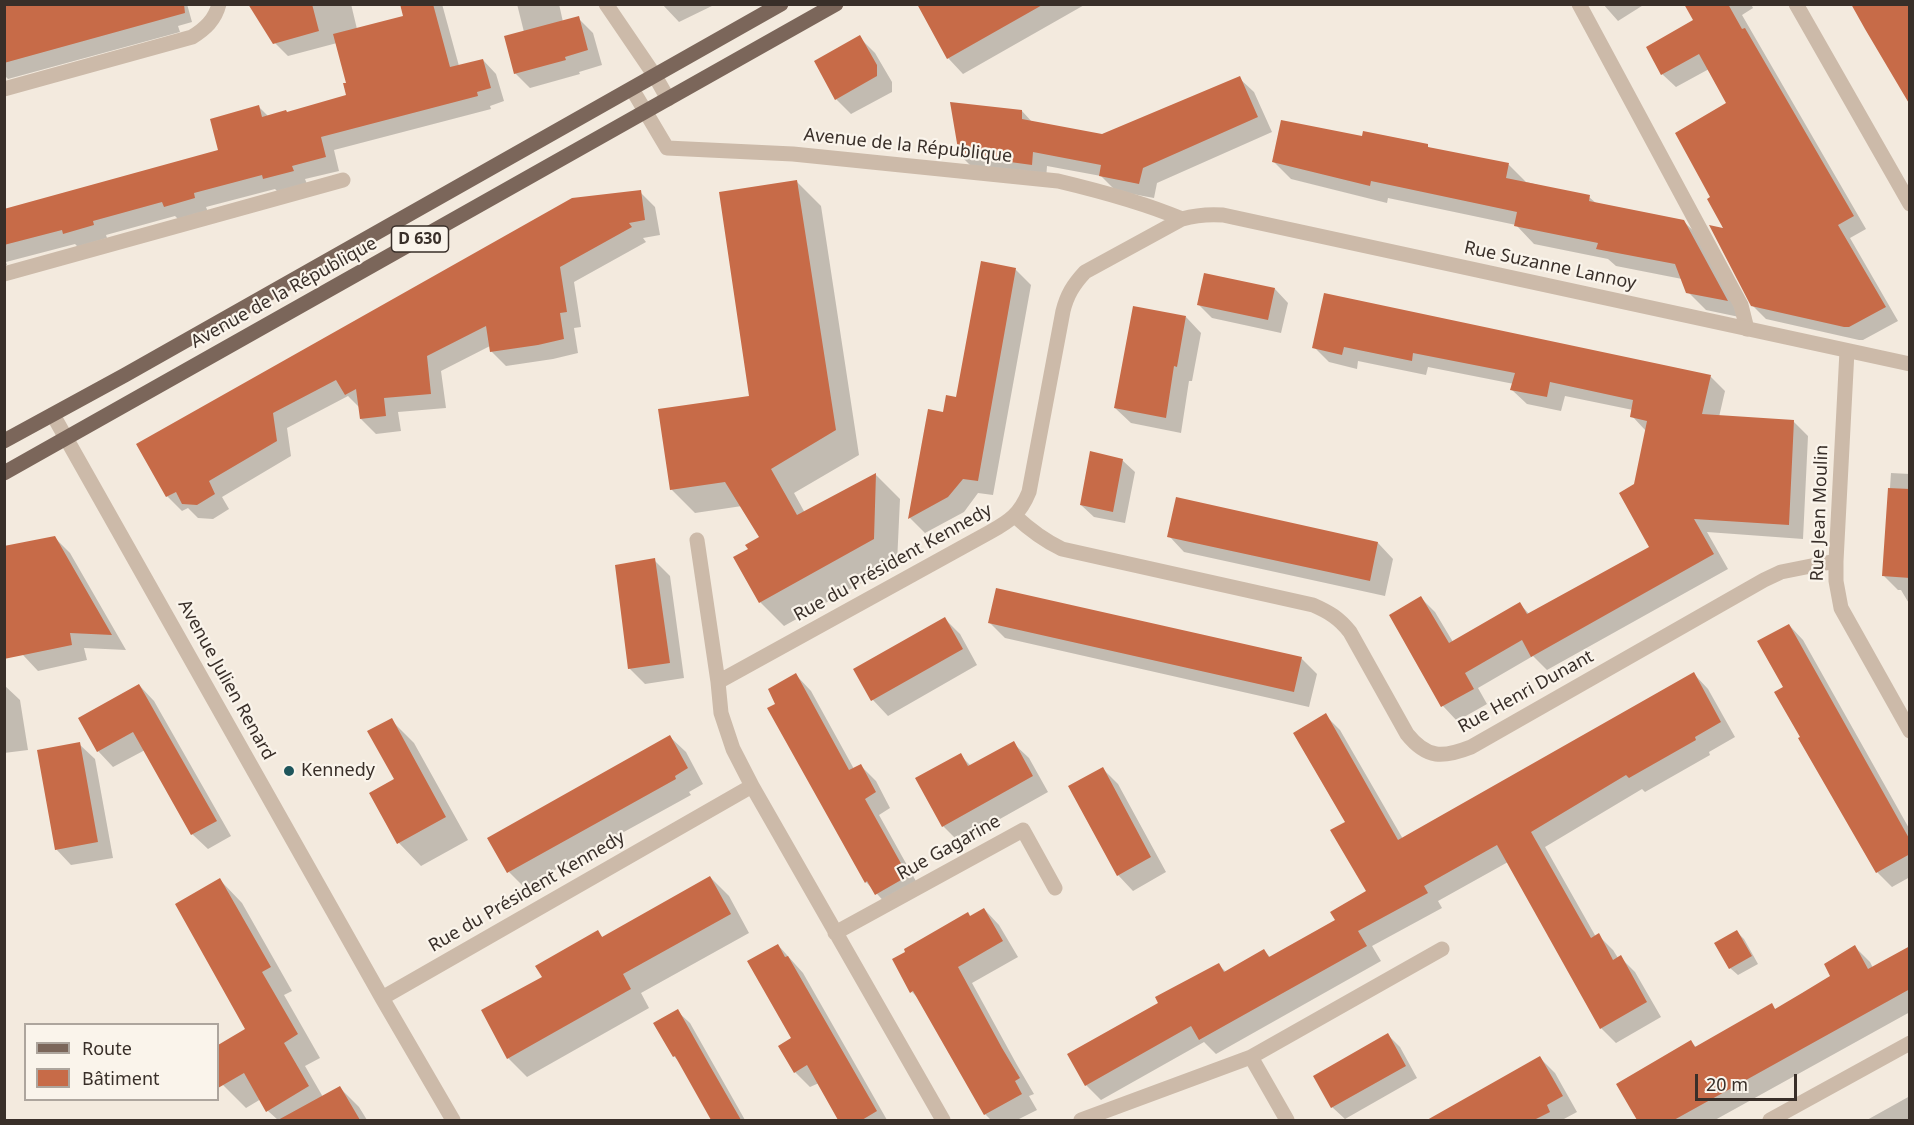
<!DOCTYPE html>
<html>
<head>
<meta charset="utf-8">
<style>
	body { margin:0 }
	#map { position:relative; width:1914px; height:1125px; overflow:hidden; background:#f3eade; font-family:"Noto Sans",sans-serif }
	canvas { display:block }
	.frame { position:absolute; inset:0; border:6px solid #392f29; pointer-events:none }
	.legend { position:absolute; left:24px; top:1023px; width:195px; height:78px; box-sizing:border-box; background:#faf4eb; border:2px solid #ada59d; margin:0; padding:8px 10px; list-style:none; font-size:18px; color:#392f29 }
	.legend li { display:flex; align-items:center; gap:12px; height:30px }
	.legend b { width:30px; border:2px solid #ada59d }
	.scale { position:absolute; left:1695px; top:1074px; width:102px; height:27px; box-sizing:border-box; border:3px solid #392f29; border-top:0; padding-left:8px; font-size:18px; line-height:21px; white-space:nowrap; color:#392f29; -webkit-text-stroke:4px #faf4eb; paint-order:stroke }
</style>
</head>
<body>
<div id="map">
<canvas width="1914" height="1125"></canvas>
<div class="frame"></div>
<ul class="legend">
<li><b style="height:8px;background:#7b665a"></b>Route</li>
<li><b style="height:16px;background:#c76b48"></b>Bâtiment</li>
</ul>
<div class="scale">20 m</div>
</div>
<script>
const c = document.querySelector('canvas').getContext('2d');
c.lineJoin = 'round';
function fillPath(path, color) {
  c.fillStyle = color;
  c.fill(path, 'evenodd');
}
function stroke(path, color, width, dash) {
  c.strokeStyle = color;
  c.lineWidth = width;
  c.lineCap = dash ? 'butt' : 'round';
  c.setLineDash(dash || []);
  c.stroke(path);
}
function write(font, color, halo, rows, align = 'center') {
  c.font = font + ' "Noto Sans",sans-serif';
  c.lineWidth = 4.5;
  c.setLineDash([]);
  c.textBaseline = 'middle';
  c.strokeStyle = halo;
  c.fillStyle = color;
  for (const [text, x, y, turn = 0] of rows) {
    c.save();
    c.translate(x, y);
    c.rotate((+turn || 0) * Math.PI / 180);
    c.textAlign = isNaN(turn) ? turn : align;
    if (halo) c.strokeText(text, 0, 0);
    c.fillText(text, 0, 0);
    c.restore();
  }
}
const shadow = new Path2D(`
	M4,4H187L192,22L178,26L180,32L8,79L4,75Z
	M251,4H351L357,29L405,17L402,4H442L459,66L483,60L496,74L504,101L490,106L491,109L334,150L339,171L305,179L307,184L278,192L275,189L206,207L208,212L179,220L175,216L106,235L107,238L78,247L75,244L6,262L7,265L4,266V210L220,151L259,107L268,116L287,113L348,96V84L337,43L288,56L275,43Z
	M517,4H559L563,22L578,18L593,33L602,65L579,72L580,74L530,88L515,73L524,32Z
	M662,4H716L679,22Z
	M918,4H1086L963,74L948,58Z
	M1603,4H1645L1618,21Z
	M1686,4H1751L1753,8L1742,15L1866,229L1850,238L1898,321L1863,340H1859L1766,319L1752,305L1712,198L1728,104L1709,69L1676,87L1662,74L1648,48L1695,21Z
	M859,37L875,53L892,82V92L851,114L836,99Z
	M1239,78L1254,92L1272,132L1157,183L1154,198L1116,191L1101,176L1047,166L1046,179L975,170L960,155L1022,111L1033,123L1103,136Z
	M1363,138L1427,146L1431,149L1509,165L1526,182L1589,197L1597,204L1683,221L1702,239L1744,318L1706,310L1688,292L1682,279L1616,266L1608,259L1534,244L1516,225L1388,198L1387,203L1291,179L1274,162Z
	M797,182L821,206L859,455L794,493L805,513L876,475L900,499L897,563L784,626L760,602L750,549L761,537L742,506L695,513L671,489L751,397Z
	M640,192L655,207L660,235L643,238L646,242L574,282L581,327L574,328L578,353L553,359L506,366L491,351L490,346L441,371L446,408L398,412L401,431L376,434L361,419L360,408L348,396L287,428L291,456L222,497L229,509L213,519L198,518L188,508L182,511L167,496L138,445Z
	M1015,269L1031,285L993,495L978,493L964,512L925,533L910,518L929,411L944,414L957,399Z
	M1275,289L1288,303L1281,333L1212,318L1199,305Z
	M1325,295L1710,376L1725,391L1719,417L1793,421L1808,436L1803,539L1707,532L1728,569L1547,670L1533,656L1478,688L1487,704L1457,721L1443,706L1421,598L1435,612L1453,642L1520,604L1530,615L1651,547L1646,431L1632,416L1633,410L1565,396L1561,411L1527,404L1512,390L1514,384L1428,367L1426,375L1358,361L1357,369L1329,362L1314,347Z
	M1186,317L1201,333L1192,381H1189L1181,433L1131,423L1115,408Z
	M1122,460L1135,472L1125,523L1094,517L1081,505Z
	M1891,473L1910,474V605L1901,590H1898L1884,576Z
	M1169,536L1378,543L1393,559L1385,596L1184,552Z
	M54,537L70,553L126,650L84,648L87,660L38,671L23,655Z
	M654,560L670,576L684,678L645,684L629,668Z
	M945,619L960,634L977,665L888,716L873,700L855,669Z
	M990,623L1301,658L1317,674L1309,707L1005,638Z
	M1789,625L1803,640L1910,830V877L1892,887L1877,872L1802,738L1785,688Z
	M1694,674L1708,689L1735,737L1709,752L1710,755L1645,792L1642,789L1545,847L1596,937L1598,935L1613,950L1618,958L1620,957L1635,972L1661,1017L1616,1043L1601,1028L1508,862L1438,901L1442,908L1372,946L1381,961L1216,1054L1204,1042L1101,1100L1086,1085L1161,1004L1219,965L1226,972L1264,951L1271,958L1337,921L1368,891L1347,822L1325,715L1340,730L1403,839Z
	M796,675L811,691L854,769L861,766L876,781L890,808L879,815L922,892L891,909L866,882L777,704Z
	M4,685L20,700L28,750L4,753Z
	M139,685L154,701L231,836L208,849L192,834L145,750L113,767L98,751Z
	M391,720L414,743L468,840L421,866L399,843L371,794L396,780Z
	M670,737L686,752L703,784L689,792L691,795L524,887L509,872Z
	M1013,743L1029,758L1048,792L959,842L943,826L960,755L971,766Z
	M79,744L95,759L113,858L71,865L56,849Z
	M1103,769L1118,784L1166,872L1133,891L1118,875Z
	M710,877L729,896L749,933L641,993L649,1008L527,1077L508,1058L544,977L598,932L603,938Z
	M220,880L242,903L292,991L284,995L320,1058L305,1066L323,1097L340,1088L359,1107L367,1120H278L268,1111L261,1099L246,1108L223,1085L218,1075V1047L247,1029Z
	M984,909L999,925L1018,957L972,983L1017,1065L1034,1094L1029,1096L1037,1110L1017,1120H991L985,1114L920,1000L912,992L971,917Z
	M1737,932L1744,939L1758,964L1738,975L1730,968Z
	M778,945L803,973L887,1120H839L819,1083L810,1087L795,1072L793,1039Z
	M1855,947L1870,962L1873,968L1910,948V1012L1715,1120H1639L1618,1084L1691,1042L1696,1047L1771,1005L1776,1010L1832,977Z
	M677,1011L690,1023L745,1120H713L679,1062L674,1056Z
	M1388,1035L1400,1047L1417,1078L1345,1119L1332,1107Z
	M1540,1058L1555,1073L1577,1112L1562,1120H1457L1451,1109Z
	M1910,1096V1120H1867Z`);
const building = new Path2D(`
	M4,4H184L185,13L4,63Z
	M248,4H312L319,31L273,44Z
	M400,4H433L450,67L483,59L491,88L477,92L478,96L321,137L326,157L292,166L294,171L263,179L262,175L194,193L195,198L164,207L162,202L93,221L94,225L63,234L62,230L4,245V209L218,150L210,119L259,105L262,117L286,110L287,112L346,95L343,83H346L333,34L403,16Z
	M917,4H1044L947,59Z
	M1684,4H1728L1742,29L1745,28L1854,216L1838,225L1886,307L1849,327H1844L1751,306L1709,225L1723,228L1707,199L1710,197L1675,133L1726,103L1699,54L1661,75L1646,47L1693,20Z
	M1851,4H1910V105L1865,29Z
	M579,16L588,50L565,57L566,60L514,74L504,36Z
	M860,35L877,65V76L835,100L814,61Z
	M1240,76L1258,117L1143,168L1139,184L1099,176L1101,165L1033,152L1032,165L959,155L950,102L1022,110V119L1102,134Z
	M1281,120L1362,136L1363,131L1428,144V147L1509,163L1506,178L1590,195L1589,201L1684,220L1728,301L1686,293L1675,264L1596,249L1598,243L1514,226L1517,212L1371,181L1370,186L1272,162Z
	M797,180L836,430L771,469L797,515L876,473L874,539L759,603L733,557L748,549L745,545L759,537L725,482L670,490L658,409L749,396L719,192Z
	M641,190L645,220L629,223L632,227L560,267L567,312L560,313L564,339L538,345L490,352L486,326L427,356L431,394L384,398L386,416L360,419L356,389L345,395L336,380L273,413L277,441L209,481L215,494L197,505L182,504L176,492L166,497L136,444L572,198Z
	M981,261L1016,268L978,481L963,479L948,497L908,519L928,409L943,412L946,395L956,397Z
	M1204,273L1275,288L1268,320L1197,305Z
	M1324,293L1711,375L1702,414L1794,420L1789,525L1694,519L1714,554L1531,657L1522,640L1465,673L1474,689L1441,707L1389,615L1421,596L1449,643L1520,602L1527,614L1649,547L1619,493L1634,484L1647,421L1630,417L1633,400L1550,382L1547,397L1510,390L1515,373L1413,353L1412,361L1344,347L1342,355L1312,348Z
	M1133,306L1186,316L1177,367L1174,366L1166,418L1114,408Z
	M1090,451L1123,459L1113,512L1080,505Z
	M1888,488L1910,489V578L1882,576Z
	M1176,497L1378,542L1370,581L1167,537Z
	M55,536L112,635L70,633L72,645L4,659V546Z
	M655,558L670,663L628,669L615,565Z
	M996,588L1302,657L1294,692L988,623Z
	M945,617L963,649L871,701L853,669Z
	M1789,624L1910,840V854L1876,873L1798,738L1800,737L1774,692L1783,687L1757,641Z
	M1694,672L1721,722L1695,737L1696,740L1629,778L1626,775L1531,832L1591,938L1599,933L1613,960L1621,955L1647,1002L1600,1029L1497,845L1424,886L1428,893L1358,931L1367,946L1199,1040L1191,1026L1085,1086L1067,1054L1158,1003L1155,997L1219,963L1224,972L1264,949L1269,957L1335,920L1330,912L1366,891L1330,830L1345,822L1293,733L1326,713L1398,840Z
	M796,673L849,770L861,764L876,792L865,799L908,876L875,895L867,881L865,883L767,708L775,704L768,689Z
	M139,684L217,821L191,835L133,732L97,752L78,718Z
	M392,718L446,817L397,844L369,793L394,779L367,731Z
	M670,735L688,768L675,776L676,779L507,873L487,838Z
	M1014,741L1033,776L942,827L915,778L961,753L968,766Z
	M80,742L98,842L55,850L37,750Z
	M1103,767L1151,857L1117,876L1068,786Z
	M710,876L731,914L623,974L631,989L507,1059L481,1010L542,977L535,966L598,930L602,937Z
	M220,878L271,967L262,972L298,1034L284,1043L309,1086L266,1112L244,1073L218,1088V1045L245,1029L175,904Z
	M984,908L1003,941L958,967L1002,1048L1020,1078L1015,1081L1022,1094L984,1115L913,991L910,993L892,959L905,952L904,949L968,912L970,916Z
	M1737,930L1752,956L1729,969L1714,943Z
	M778,944L785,957L788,956L877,1111L862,1120H838L807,1065L794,1073L778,1046L791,1038L747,961Z
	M1855,945L1868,969L1910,946V989L1674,1120H1637L1616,1084L1691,1040L1695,1047L1772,1003L1775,1009L1802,993L1830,976L1824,964Z
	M678,1009L710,1066L741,1120H711L675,1056L673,1057L653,1023Z
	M1388,1033L1406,1066L1331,1108L1313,1076Z
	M1540,1056L1563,1096L1547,1105L1550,1112L1534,1120H1427Z
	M340,1086L360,1120H278Z`);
const lane = new Path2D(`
	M1579,4L1734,292L1741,305L1747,329`);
const street = new Path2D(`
	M606,4L655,76L668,99
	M1796,4L1910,204
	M4,89L192,37C205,29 215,20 219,4
	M632,89L667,148L793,154L1058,181C1100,191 1142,202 1182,219
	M4,274L343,180
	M1847,351L1836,561V581L1841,608L1910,731
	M53,415L382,998L453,1120
	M1015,516C1030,530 1043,540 1062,549L1313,605C1329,612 1339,618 1350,632L1407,734C1427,759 1443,758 1471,747L1764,580L1781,572L1836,561
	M718,682L990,532C1010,521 1020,514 1029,492L1063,311C1067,295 1073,285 1085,272L1182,219C1196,215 1209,214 1223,215L1910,364
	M752,786L943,1120
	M835,933L1023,830L1055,888
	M382,998L752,786L733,749L721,713L718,682L697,540
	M1251,1057L1442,949
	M1081,1120L1251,1057L1287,1120
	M1770,1120L1910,1043`);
const primary = new Path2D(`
	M4,441L125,375L781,4
	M4,473L836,4`);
const markers = [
	[289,771,6,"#1e555b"]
];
const shields = [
	[420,239,57]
];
const shieldNames = [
	["D 630",420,239]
];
const streetNames = [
	["Avenue de la République",908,146,6],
	["Rue Suzanne Lannoy",1550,266,12],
	["Avenue de la République",284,293,-29],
	["Rue Jean Moulin",1820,513,-88],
	["Rue du Président Kennedy",893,563,-29],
	["Avenue Julien Renard",226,680,61],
	["Rue Henri Dunant",1526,692,-29],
	["Rue Gagarine",949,848,-29],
	["Rue du Président Kennedy",527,892,-30]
];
const poiNames = [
	["Kennedy",301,771]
];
fillPath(shadow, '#0003');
fillPath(building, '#c76b48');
stroke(lane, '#ccbaa9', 15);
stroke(street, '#ccbaa9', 15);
stroke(primary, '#7b665a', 15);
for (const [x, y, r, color] of markers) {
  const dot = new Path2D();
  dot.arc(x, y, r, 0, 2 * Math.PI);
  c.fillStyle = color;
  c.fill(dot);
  stroke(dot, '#faf4eb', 2);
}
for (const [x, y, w] of shields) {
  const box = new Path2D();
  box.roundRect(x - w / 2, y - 13, w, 26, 4.5);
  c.fillStyle = '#faf4eb';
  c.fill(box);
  stroke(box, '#392f29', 1.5);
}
write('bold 16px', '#392f29', null, shieldNames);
write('18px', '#392f29', '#faf4eb', streetNames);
write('18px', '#392f29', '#faf4eb', poiNames, 'left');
</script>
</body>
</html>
